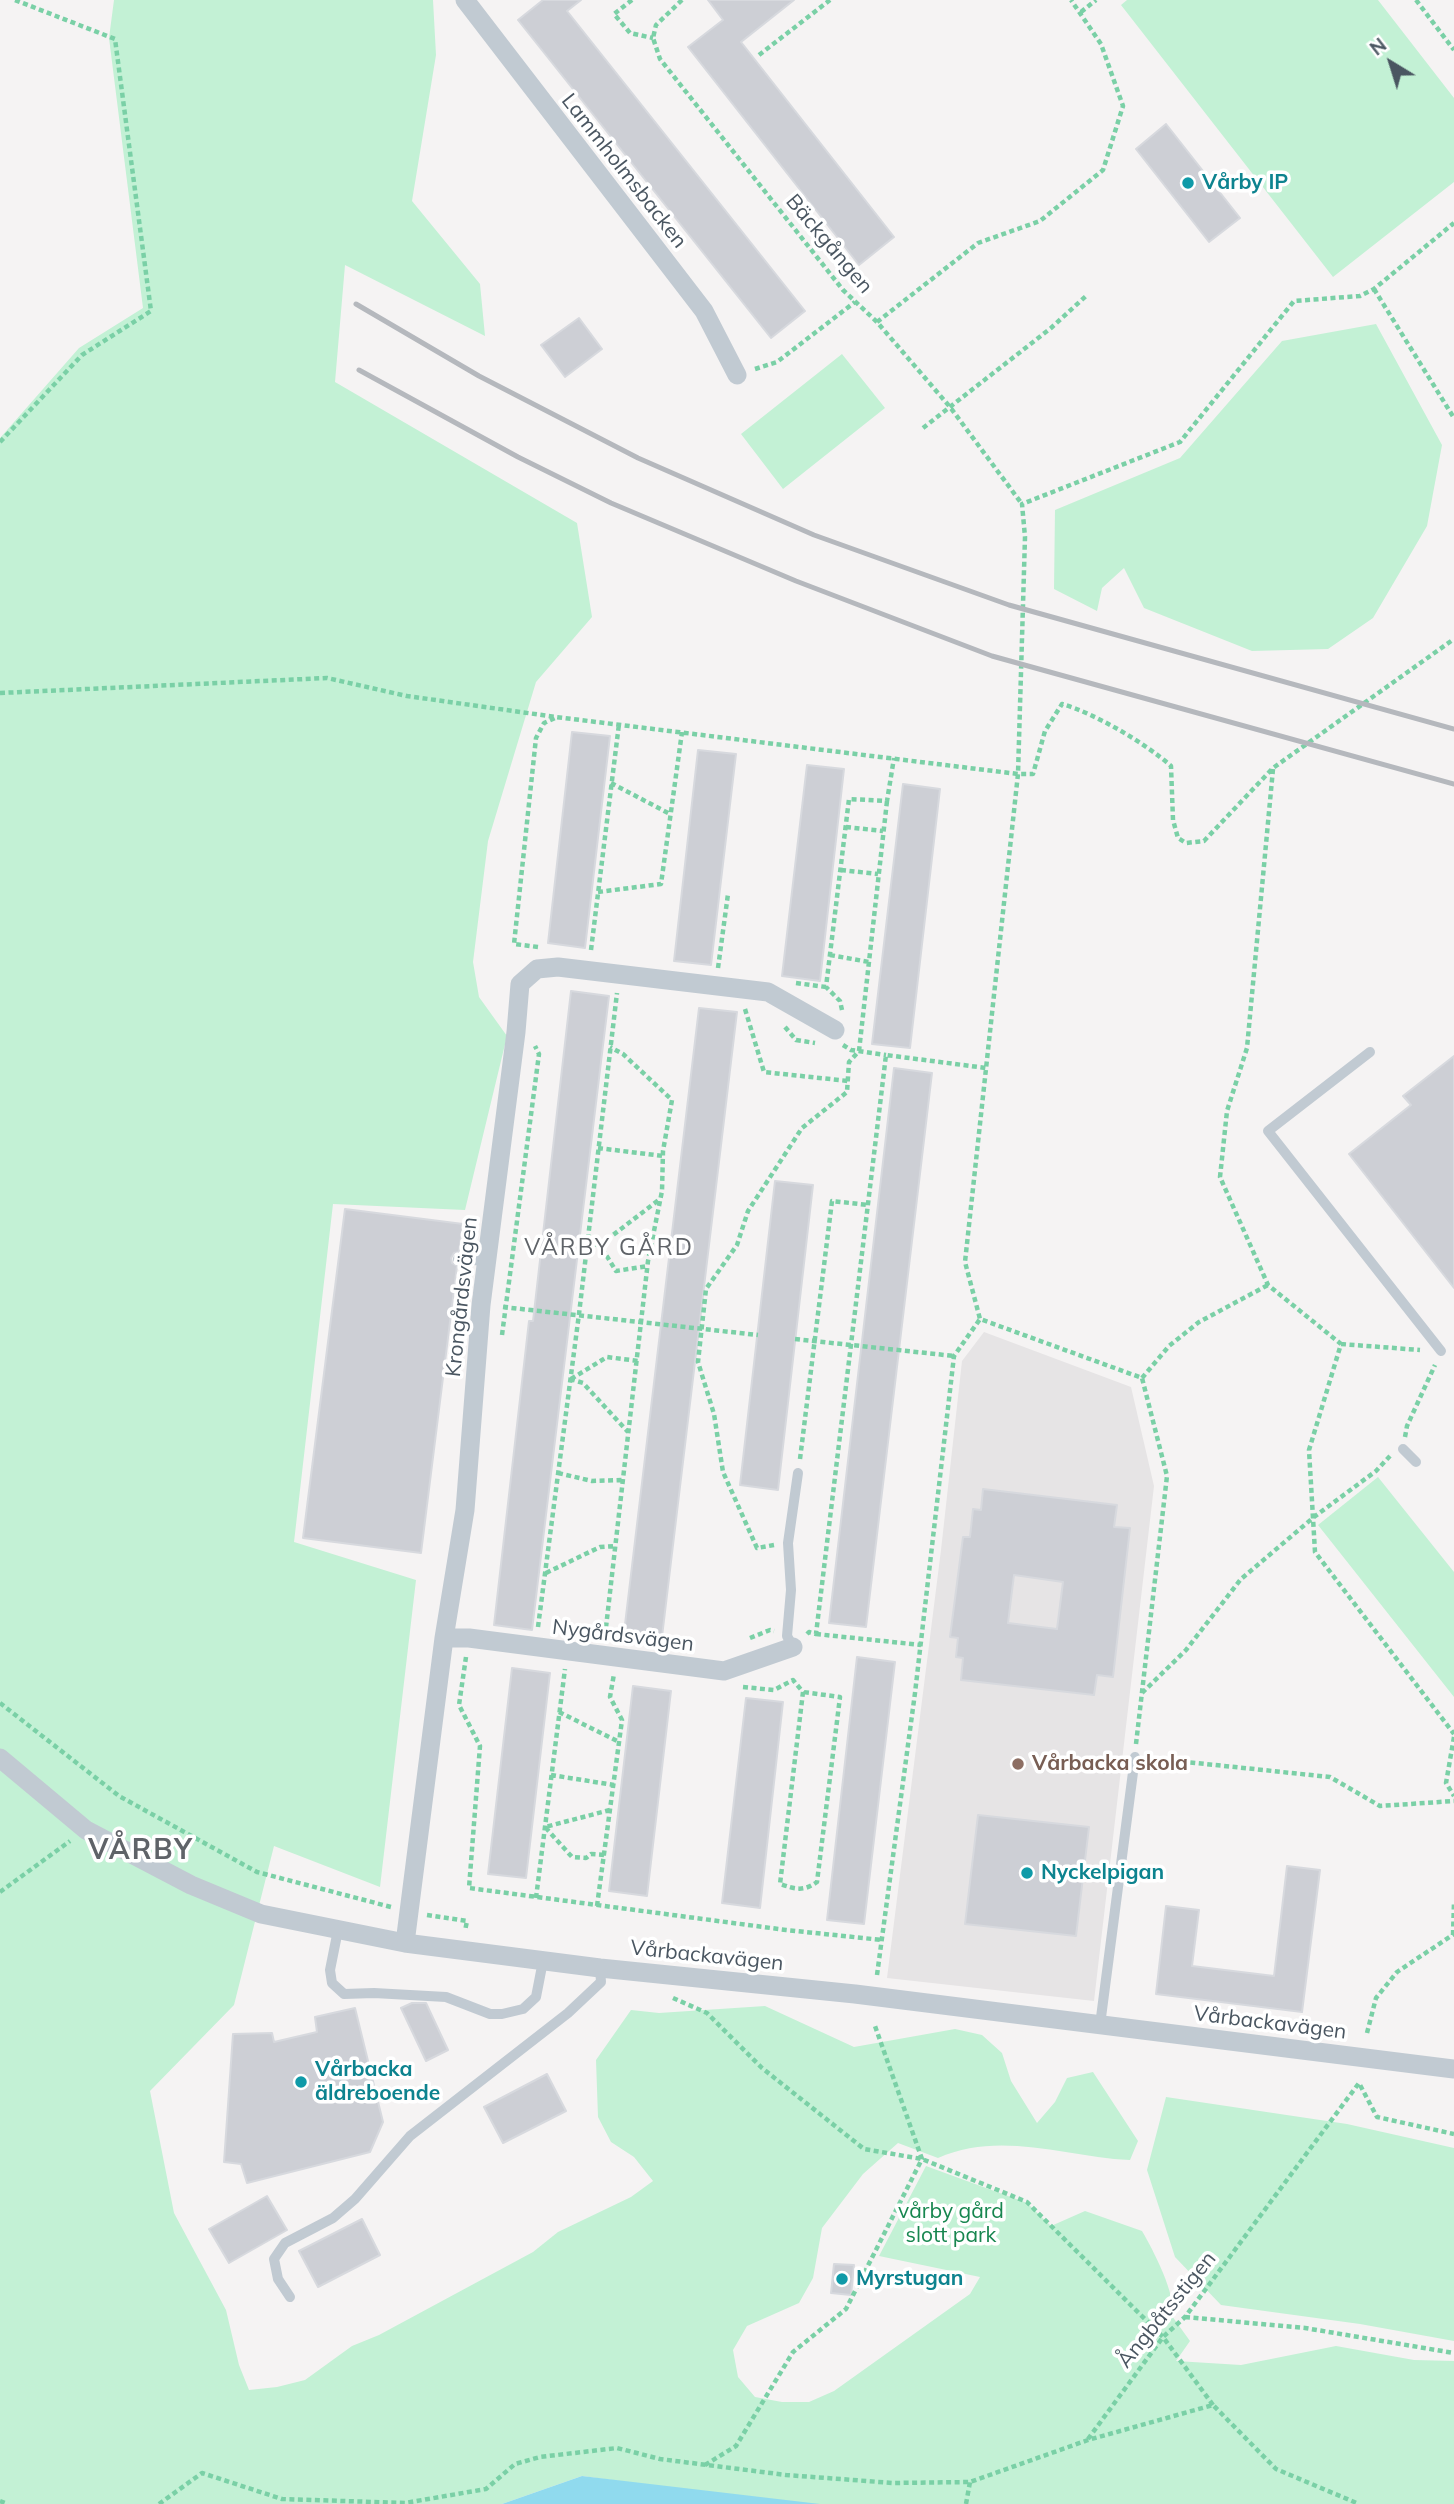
<!DOCTYPE html>
<html>
<head>
<meta charset="utf-8">
<style>
	body { margin:0 }
	#map { position:relative; width:1454px; height:2504px; overflow:hidden; background:#f5f3f3; font-family:Mulish,sans-serif }
	canvas { display:block }
	.north { position:absolute; left:1356px; top:28px; width:70px; height:70px; -webkit-text-stroke:5px #fff; paint-order:stroke; rotate:322deg; font-size:19px; font-weight:700; line-height:28px; text-align:center; color:#4a5661 }
	.north::after { content:''; display:block; margin:auto; width:24px; height:32px; background:#4a5661; clip-path:polygon(50% 0,100% 100%,50% 72%,0 100%) }
</style>
</head>
<body>
<div id="map">
<canvas width="1454" height="2504"></canvas>
<div class="north">N</div>
</div>
<script>
const c = document.querySelector('canvas').getContext('2d');
c.lineJoin = 'round';
function fillPath(path, color) {
  c.fillStyle = color;
  c.fill(path, 'evenodd');
}
function stroke(path, color, width, dash) {
  c.strokeStyle = color;
  c.lineWidth = width;
  c.lineCap = dash ? 'butt' : 'round';
  c.setLineDash(dash || []);
  c.stroke(path);
}
function write(font, color, halo, rows, align = 'center') {
  c.font = font + ' Mulish,sans-serif';
  c.lineWidth = 7;
  c.setLineDash([]);
  c.textBaseline = 'middle';
  c.strokeStyle = halo;
  c.fillStyle = color;
  for (const [text, x, y, turn = 0] of rows) {
    c.save();
    c.translate(x, y);
    c.rotate((+turn || 0) * Math.PI / 180);
    c.textAlign = isNaN(turn) ? turn : align;
    if (halo) c.strokeText(text, 0, 0);
    c.fillText(text, 0, 0);
    c.restore();
  }
}
const education = new Path2D(`
	M984,1332L1131,1387L1154,1486L1094,2001L887,1978L941,1550L962,1361Z`);
const green = new Path2D(`
	M114,0H433L436,55L412,201L480,284L485,336L345,265L335,382L577,523L592,617L536,682L488,841L473,962L479,997L507,1036L465,1210L333,1204L294,1542L416,1580L380,1887L274,1846L234,2005L150,2091L174,2213L226,2310L239,2365L249,2390L277,2387L305,2380L352,2346L379,2335L533,2252L558,2232L631,2197L653,2181L634,2157L611,2142L598,2117L596,2060L631,2010L659,2013L765,2006L854,2047L955,2029L982,2035L1002,2053L1011,2081L1037,2123L1055,2102L1067,2078L1093,2072L1138,2141L1130,2160C1066,2157 1000,2130 938,2158L898,2143L863,2174L822,2228L813,2278L799,2303L747,2326L733,2350L738,2377L755,2397L782,2402H809L834,2391L970,2294L980,2277L879,2256L926,2166L1027,2203L1051,2226L1085,2211L1142,2231C1153,2250 1177,2295 1172,2316L1190,2341L1176,2361L1241,2365L1336,2346L1414,2360L1454,2361V2504H790L582,2476L502,2504H0V438L79,348L143,308L109,38Z
	M1127,0H1378L1454,98V182L1333,277L1121,5Z
	M1376,324L1442,445L1427,526L1373,618L1328,649L1252,651L1144,608L1124,568L1102,588L1097,611L1054,589L1055,510L1180,458L1282,341Z
	M842,354L885,408L783,489L741,434Z
	M1378,1477L1454,1572V1697L1318,1525Z
	M1166,2097L1347,2124L1454,2148V2341L1360,2324L1221,2305L1175,2257L1147,2170Z`);
const water = new Path2D(`
	M582,2476L820,2504H502Z`);
const building = new Path2D(`
	M543,0H581L567,11L805,311L771,338L518,20Z
	M708,0H794L741,42L894,237L859,265L688,47L723,20Z
	M1166,124L1240,218L1209,242L1136,149Z
	M579,318L602,349L565,377L541,345Z
	M572,732L610,736L585,948L548,943Z
	M698,750L736,754L711,965L674,961Z
	M807,765L844,769L820,981L782,976Z
	M903,784L940,789L910,1048L872,1044Z
	M571,991L609,996L532,1630L494,1625L529,1321H533Z
	M699,1008L737,1012L661,1645L623,1641Z
	M1454,1056V1288L1349,1154L1411,1105L1403,1096Z
	M894,1068L932,1073L866,1627L829,1623Z
	M775,1181L813,1185L778,1490L740,1485Z
	M345,1209L463,1224L459,1252L454,1253L451,1258L452,1263L457,1266L421,1553L303,1538Z
	M983,1489L1117,1505L1114,1527L1130,1528L1113,1677L1097,1675L1094,1695L961,1680L963,1658L956,1657L958,1638L950,1637L963,1537H970L973,1509L981,1510ZM1014,1575L1063,1582L1057,1629L1008,1623Z
	M857,1657L895,1662L864,1924L827,1920Z
	M512,1668L550,1673L526,1878L488,1874Z
	M633,1686L671,1691L647,1896L609,1891Z
	M746,1698L783,1702L760,1908L722,1903Z
	M978,1815L1089,1827L1076,1936L965,1924Z
	M1287,1866L1320,1870L1302,2012L1156,1994L1166,1906L1199,1910L1192,1966L1274,1976Z
	M412,2003H426L448,2050L426,2061L401,2008Z
	M355,2008L383,2122L370,2152L247,2183L241,2164L224,2162L233,2034L272,2033L274,2042L317,2032L315,2017Z
	M547,2074L566,2111L503,2143L484,2107Z
	M267,2196L287,2230L229,2263L209,2229Z
	M362,2219L380,2255L318,2287L299,2251Z
	M834,2264L854,2265L851,2295L831,2293Z`);
const path = new Path2D(`
	M632,0L614,14L630,33L653,38
	M682,0L656,25L653,38L660,59L843,290L877,322L950,407L1022,504
	M1416,0L1454,50
	M1081,12L1096,0
	M759,55L830,0
	M1374,289L1454,418
	M877,322L978,243L1040,221L1103,170L1123,106L1101,44L1071,0
	M755,369L777,362L855,302
	M923,428L1051,328L1086,296
	M0,442L82,355L151,311L115,39L15,0
	M0,693L327,678L407,696L556,717L1018,774H1033L1045,731L1062,704C1096,714 1145,743 1171,766L1173,820L1178,838L1186,843L1204,841L1273,768L1454,639
	M1273,769L1247,1048L1227,1111L1220,1177L1268,1285L1341,1344L1309,1450L1315,1552L1454,1734
	M611,783L670,814
	M846,827L883,831
	M841,870L878,874
	M598,892L661,884L682,732
	M538,947L514,944L536,738L544,723L555,718
	M591,950L619,724
	M830,955L869,962
	M718,968L728,894
	M796,983L826,987
	M745,1009L764,1072L848,1081
	M842,1010L840,1001L826,987L849,799L887,801L894,758
	M785,1027L796,1040L815,1043
	M843,1045L851,1050L886,1055
	M598,1148L663,1156
	M587,1244L600,1245L616,1271L648,1266
	M600,1245L660,1199
	M503,1307L758,1335
	M502,1335L539,1054L535,1046
	M795,1339L954,1356
	M1341,1344L1420,1350
	M1142,1378L1169,1346L1199,1322L1268,1285
	M570,1379L583,1383L628,1432
	M571,1379L607,1357L638,1361
	M1405,1437L1407,1426L1435,1365
	M800,1459L832,1201L868,1205
	M558,1473L592,1481L623,1480
	M774,1545L757,1548L723,1472L714,1414L698,1362L706,1289L737,1245L748,1211L802,1128L847,1092L849,1062L859,1051L887,801
	M546,1573L600,1547L615,1546
	M538,1627L579,1314L617,993
	M807,1634L809,1632L816,1634L886,1055L986,1068
	M816,1634L921,1645
	M605,1636L648,1261L662,1191L663,1151L672,1100L623,1054L610,1047
	M750,1638L770,1630L774,1631
	M466,1657L459,1705L480,1746L469,1888L786,1930L882,1940
	M743,1687L774,1690L793,1680L803,1692L780,1884C795,1889 803,1892 817,1882L840,1697L803,1692
	M1142,1693L1186,1650L1241,1579L1314,1517L1376,1471L1390,1456
	M0,1703L119,1796L257,1872L391,1907
	M559,1712L619,1742
	M1454,1737L1446,1783L1454,1796
	M1136,1744L1167,1476L1142,1378L980,1319L965,1262L1018,774L1025,537L1022,504L1180,442L1294,301L1360,296L1374,289L1454,223
	M1148,1758L1330,1777L1380,1806L1454,1801
	M551,1775L614,1785
	M604,1855L591,1854L586,1858L572,1857L545,1827L610,1810
	M0,1892L70,1841
	M536,1898L565,1669
	M597,1906L622,1720L610,1697L614,1674
	M427,1915L467,1921L465,1931
	M1453,1935L1454,1902
	M877,1975L915,1693L954,1356L980,1319
	M673,1998L707,2013L762,2068L864,2149L922,2159L1027,2202L1163,2337L1213,2405
	M1367,2033L1376,1998L1397,1972L1454,1934
	M1185,2317L1305,2328L1454,2353
	M1088,2439L1163,2337L1185,2317L1359,2083L1377,2117L1454,2134
	M705,2465L736,2446L793,2352L846,2309L922,2159L875,2026
	M0,2501L8,2504
	M159,2504L202,2473L282,2499L405,2503L486,2489L515,2464L540,2457L617,2448L660,2459L786,2475L893,2483L970,2482L1088,2440L1213,2405L1276,2469L1359,2504
	M966,2504L970,2482`);
const service = new Path2D(`
	M1370,1052L1268,1131L1441,1351
	M458,1259L487,1261
	M1403,1449L1416,1462
	M793,1647L787,1636L791,1590L788,1543L798,1473
	M338,1930L330,1970L332,1983L344,1994L374,1993L446,1997L490,2014H502L523,2009L536,1997L543,1961
	M1100,2025L1135,1757
	M290,2297L278,2279L274,2259L285,2243L333,2218L355,2199L410,2136L568,2013L601,1982L600,1968`);
const minor = new Path2D(`
	M465,0L704,311L737,375
	M444,1638H469L724,1671L793,1647
	M0,1758L86,1830L191,1885L261,1914L405,1943L600,1968L855,1994L1454,2069
	M405,1943L444,1638L465,1510L481,1305L516,1032L520,984L537,969L558,967L768,992L835,1030`);
const rail = new Path2D(`
	M356,304L479,376L638,458L814,535L1009,605L1454,729
	M359,370L518,457L611,503L796,581L992,656L1454,784`);
const markers = [
	[1188,183,7,"#0f9aa8"],
	[1018,1764,7,"#8d6e63"],
	[1027,1873,7,"#0f9aa8"],
	[301,2082,7,"#0f9aa8"],
	[842,2279,7,"#0f9aa8"]
];
const streetNames = [
	["Lammholmsbacken",624,171,52],
	["Bäckgången",829,244,50],
	["Krongårdsvägen",462,1297,-84],
	["Nygårdsvägen",623,1636,7],
	["Vårbackavägen",707,1956,6],
	["Vårbackavägen",1270,2023,7],
	["Ångbåtsstigen",1167,2310,-51]
];
const cultureNames = [
	["Vårby IP",1202,183],
	["Nyckelpigan",1041,1873],
	["Vårbacka",315,2070],
	["äldreboende",315,2094],
	["Myrstugan",856,2279]
];
const educationNames = [
	["Vårbacka skola",1032,1764]
];
const parkNames = [
	["vårby gård",951,2212],
	["slott park",951,2236]
];
const neighbourhoodNames = [
	["VÅRBY GÅRD",609,1248]
];
const districtNames = [
	["VÅRBY",141,1851]
];
fillPath(education, '#e6e4e5');
fillPath(green, '#c3f1d5');
fillPath(water, '#90daee');
fillPath(building, '#cdcfd5');
stroke(building, '#d7d9de', 2);
stroke(path, '#7ad0a6', 4.5, [5, 3.5]);
stroke(service, '#c1cad2', 10);
stroke(minor, '#c1cad2', 19);
stroke(rail, '#b5b8bd', 5);
for (const [x, y, r, color] of markers) {
  const dot = new Path2D();
  dot.arc(x, y, r, 0, 2 * Math.PI);
  c.fillStyle = color;
  c.fill(dot);
  stroke(dot, '#fff', 2.5);
}
write('21px', '#4a5661', '#fff', streetNames);
write('bold 21px', '#0d838f', '#fff', cultureNames, 'left');
write('bold 21px', '#785e54', '#fff', educationNames, 'left');
write('21px', '#17864f', '#fff', parkNames);
c.letterSpacing = '2px';
write('23px', '#5f6368', '#fff', neighbourhoodNames);
c.letterSpacing = '0px';
c.letterSpacing = '2px';
write('bold 28px', '#5f6368', '#fff', districtNames);
c.letterSpacing = '0px';
</script>
</body>
</html>
